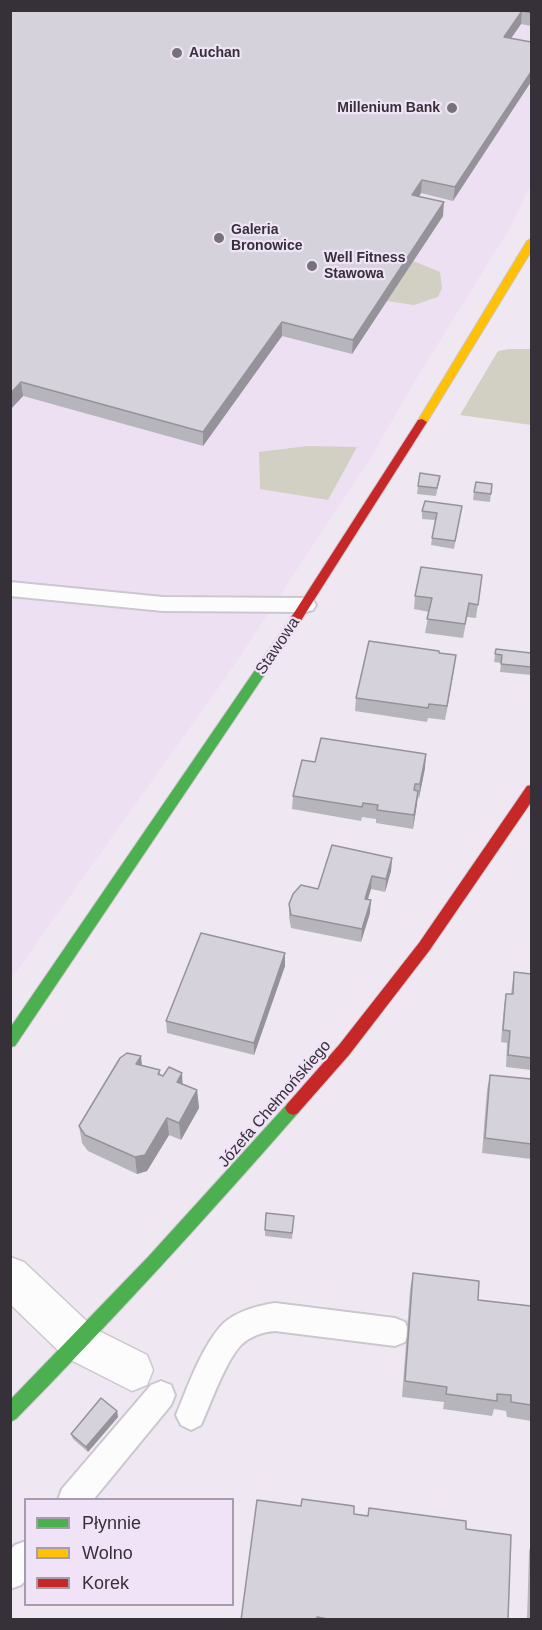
<!DOCTYPE html>
<html>
<head>
<meta charset="utf-8">
<style>
	body { margin:0 }
	#map { position:relative; width:542px; height:1630px; overflow:hidden; background:#efe8f2; font-family:Arial,sans-serif }
	canvas { display:block }
	.frame { position:absolute; inset:0; border:12px solid #363138; pointer-events:none }
	.legend { position:absolute; left:24px; top:1498px; width:210px; height:108px; box-sizing:border-box; background:#f1e3f7; border:2px solid #a69cab; margin:0; padding:8px 10px; list-style:none; font-size:18px; color:#363138 }
	.legend li { display:flex; align-items:center; gap:12px; height:30px }
	.legend b { width:30px; border:2px solid #a69cab }
</style>
</head>
<body>
<div id="map">
<canvas width="542" height="1630"></canvas>
<div class="frame"></div>
<ul class="legend">
<li><b style="height:8px;background:#4caf50"></b>Płynnie</li>
<li><b style="height:8px;background:#ffc107"></b>Wolno</li>
<li><b style="height:8px;background:#c62828"></b>Korek</li>
</ul>
</div>
<script>
const c = document.querySelector('canvas').getContext('2d');
c.lineJoin = 'round';
function fillPath(path, color) {
  c.fillStyle = color;
  c.fill(path, 'evenodd');
}
function stroke(path, color, width, dash) {
  c.strokeStyle = color;
  c.lineWidth = width;
  c.lineCap = dash ? 'butt' : 'round';
  c.setLineDash(dash || []);
  c.stroke(path);
}
function write(font, color, halo, rows, align = 'center') {
  c.font = font + ' Arial,sans-serif';
  c.lineWidth = 4.5;
  c.setLineDash([]);
  c.textBaseline = 'middle';
  c.strokeStyle = halo;
  c.fillStyle = color;
  for (const [text, x, y, turn = 0] of rows) {
    c.save();
    c.translate(x, y);
    c.rotate((+turn || 0) * Math.PI / 180);
    c.textAlign = isNaN(turn) ? turn : align;
    if (halo) c.strokeText(text, 0, 0);
    c.fillText(text, 0, 0);
    c.restore();
  }
}
const built = new Path2D(`
	M11,11H531V185L510,228L417,378L368,462L231,670L11,979Z`);
const green = new Path2D(`
	M413,261L440,272L442,288L438,297L414,305L387,301Z
	M509,349H531V425L460,415L498,351Z
	M307,446L357,447L328,500L260,489L259,452Z`);
const lane = new Path2D(`
	M10,582L163,597L306,598L313,600L316,605L313,610L306,612L163,611L10,596Z
	M275,1303L395,1318L405,1322L409,1332L405,1342L395,1346L275,1331C263,1332 250,1336 241,1345C225,1362 211,1403 201,1425L191,1430L181,1425L176,1415C188,1386 200,1351 220,1327C233,1312 256,1306 275,1303Z
	M161,1381L171,1385L175,1395L171,1405L93,1500H58L62,1489L151,1385Z
	M26,1541V1580L21,1585L10,1589V1550L15,1545Z`);
const street = new Path2D(`
	M10,1257L24,1262L95,1329L147,1355L153,1370L147,1385L132,1391L65,1357L10,1304Z`);
const fast = new Path2D(`
	M296,615L302,619L300,622L15,1046L10,1047V1028L292,616Z
	M293,1101L298,1103L301,1108L298,1113C207,1217 113,1320 16,1419L10,1422V1400L148,1257L288,1103Z`);
const slow = new Path2D(`
	M532,238V250L427,422L422,425L418,424L417,422L527,241Z`);
const jam = new Path2D(`
	M422,419L427,422L300,622H292L290,619L292,616L418,420Z
	M532,785V801L429,951L349,1055L298,1113L293,1115L288,1113L285,1108L288,1103L339,1045L419,943L527,786Z`);
const wall = new Path2D(`
	M10,10H531V26L521,24L511,38L453,201L421,193L419,197L443,216L352,354L282,336L203,446L23,396L10,410Z
	M440,476L436,496L417,494L418,486Z
	M492,484L490,502L473,500L474,492Z
	M462,506L454,549L431,545L435,520L422,519V511Z
	M482,575L476,618L467,617L463,638L425,633L429,612L414,609L415,596Z
	M496,649L531,653V675L500,672L501,663L494,662Z
	M439,651V653L456,655L445,720L428,718L427,722L355,711L356,698Z
	M425,768L419,798L418,797L413,829L376,823V819L362,817L361,821L292,809L293,796Z
	M392,858L391,871L385,892L371,889L368,899L370,913L361,942L291,928L289,917V904L318,889Z
	M285,966L254,1055L167,1033L166,1021Z
	M514,972L531,974V1070L506,1067L507,1043L501,1042L504,1006L506,994H511Z
	M142,1065L160,1070V1075L197,1090L199,1108L181,1140L169,1135L147,1171L137,1174L88,1151L82,1143L79,1126Z
	M490,1075L531,1079V1159L482,1153L487,1090Z
	M294,1216L292,1239L265,1236V1230Z
	M413,1273L478,1300L531,1306V1421L507,1417L506,1411L494,1409L492,1416L443,1409L444,1402L402,1397L410,1290Z
	M117,1411L118,1417L88,1452L73,1439L71,1434Z
	M531,1545V1620H527L529,1551Z`);
const shadedWall = new Path2D(`
	M522,11L521,24L503,50L504,37Z
	M531,72V82L453,201L455,187Z
	M422,180L421,193L411,209L412,195Z
	M444,202L443,216L352,354L353,340Z
	M282,322V336L203,446V432Z
	M21,382L23,396L10,410V394Z
	M456,655L454,669L445,720L447,706Z
	M426,754L425,768L419,798L420,784Z
	M418,791L417,804L413,829L414,815Z
	M392,858L391,871L385,892L386,879Z
	M372,876L371,889L364,911L365,899Z
	M371,900L370,913L361,942L362,929Z
	M285,953V966L254,1055V1043Z
	M141,1056L143,1074L136,1064Z
	M182,1073L183,1091L177,1082Z
	M197,1090L199,1108L181,1140L179,1123Z
	M167,1118L169,1135L147,1171L137,1174L135,1157Z
	M117,1411L118,1417L88,1452L86,1447Z`);
const building = new Path2D(`
	M10,10H531V13L522,11L504,37L531,42V72L455,187L422,180L412,195L444,202L353,340L282,322L203,432L21,382L10,394Z
	M420,473L440,476L437,488L418,486Z
	M476,482L492,484L491,494L474,492Z
	M425,501L462,506L455,541L432,538L437,513L422,511Z
	M421,567L482,575L478,605L469,603L465,624L427,619L432,598L415,596Z
	M369,641L439,651V653L456,655L447,706L429,704L428,708L356,698Z
	M496,649L531,653V667L501,664L502,655L495,654Z
	M321,738L426,754L420,784H415L414,790L418,791L414,815L377,810L378,805L363,803L362,807L293,796L302,760L315,762Z
	M332,845L392,858L386,879L372,876L365,899L371,900L362,929L291,915L289,904L293,894L301,885L318,889Z
	M201,933L285,953L254,1043L166,1021Z
	M514,972L531,974V1058L508,1055L510,1031L503,1030L506,994H513Z
	M127,1053L141,1056L136,1064L160,1070L158,1074L163,1076L169,1067L182,1073L177,1082L197,1090L179,1123L167,1118L145,1155L135,1157L85,1135L79,1126L120,1058Z
	M490,1075L531,1079V1144L485,1138Z
	M266,1213L294,1216L292,1233L265,1230Z
	M413,1273L479,1281L478,1300L531,1306V1405L511,1402V1395L497,1394V1401L446,1394L447,1387L405,1381Z
	M101,1398L117,1411L86,1447L71,1434Z
	M302,1499L354,1506V1514L368,1516L369,1508L466,1521V1529L511,1535L508,1620H333L317,1617V1620H241L257,1500L301,1506Z`);
const markers = [
	[177,53,6,"#777179"],
	[452,108,6,"#777179"],
	[219,238,6,"#777179"],
	[312,266,6,"#777179"]
];
const farPoinames = [
	["Auchan",189,53],
	["Millenium Bank",440,108,"right"],
	["Galeria",231,230],
	["Bronowice",231,246],
	["Well Fitness",324,258],
	["Stawowa",324,274]
];
const streetNames = [
	["Stawowa",278,646,-56],
	["Józefa Chełmońskiego",275,1104,-49]
];
fillPath(built, '#ede0f3');
fillPath(green, '#d2d0c2');
stroke(lane, '#ccc6ce', 4);
stroke(street, '#ccc6ce', 3);
stroke(fast, '#ccc6ce', 2);
stroke(slow, '#ccc6ce', 2);
stroke(jam, '#ccc6ce', 2);
fillPath(lane, '#fdfcfd');
fillPath(street, '#fdfcfd');
fillPath(fast, '#4caf50');
fillPath(slow, '#ffc107');
fillPath(jam, '#c62828');
fillPath(wall, '#b7b5bc');
fillPath(shadedWall, '#959399');
fillPath(building, '#d5d2db');
stroke(building, '#959399', 1.5);
for (const [x, y, r, color] of markers) {
  const dot = new Path2D();
  dot.arc(x, y, r, 0, 2 * Math.PI);
  c.fillStyle = color;
  c.fill(dot);
  stroke(dot, '#f1e3f7', 2);
}
write('bold 14px', '#363138', '#f1e3f7', farPoinames, 'left');
write('16px', '#363138', '#f1e3f7', streetNames);
</script>
</body>
</html>
